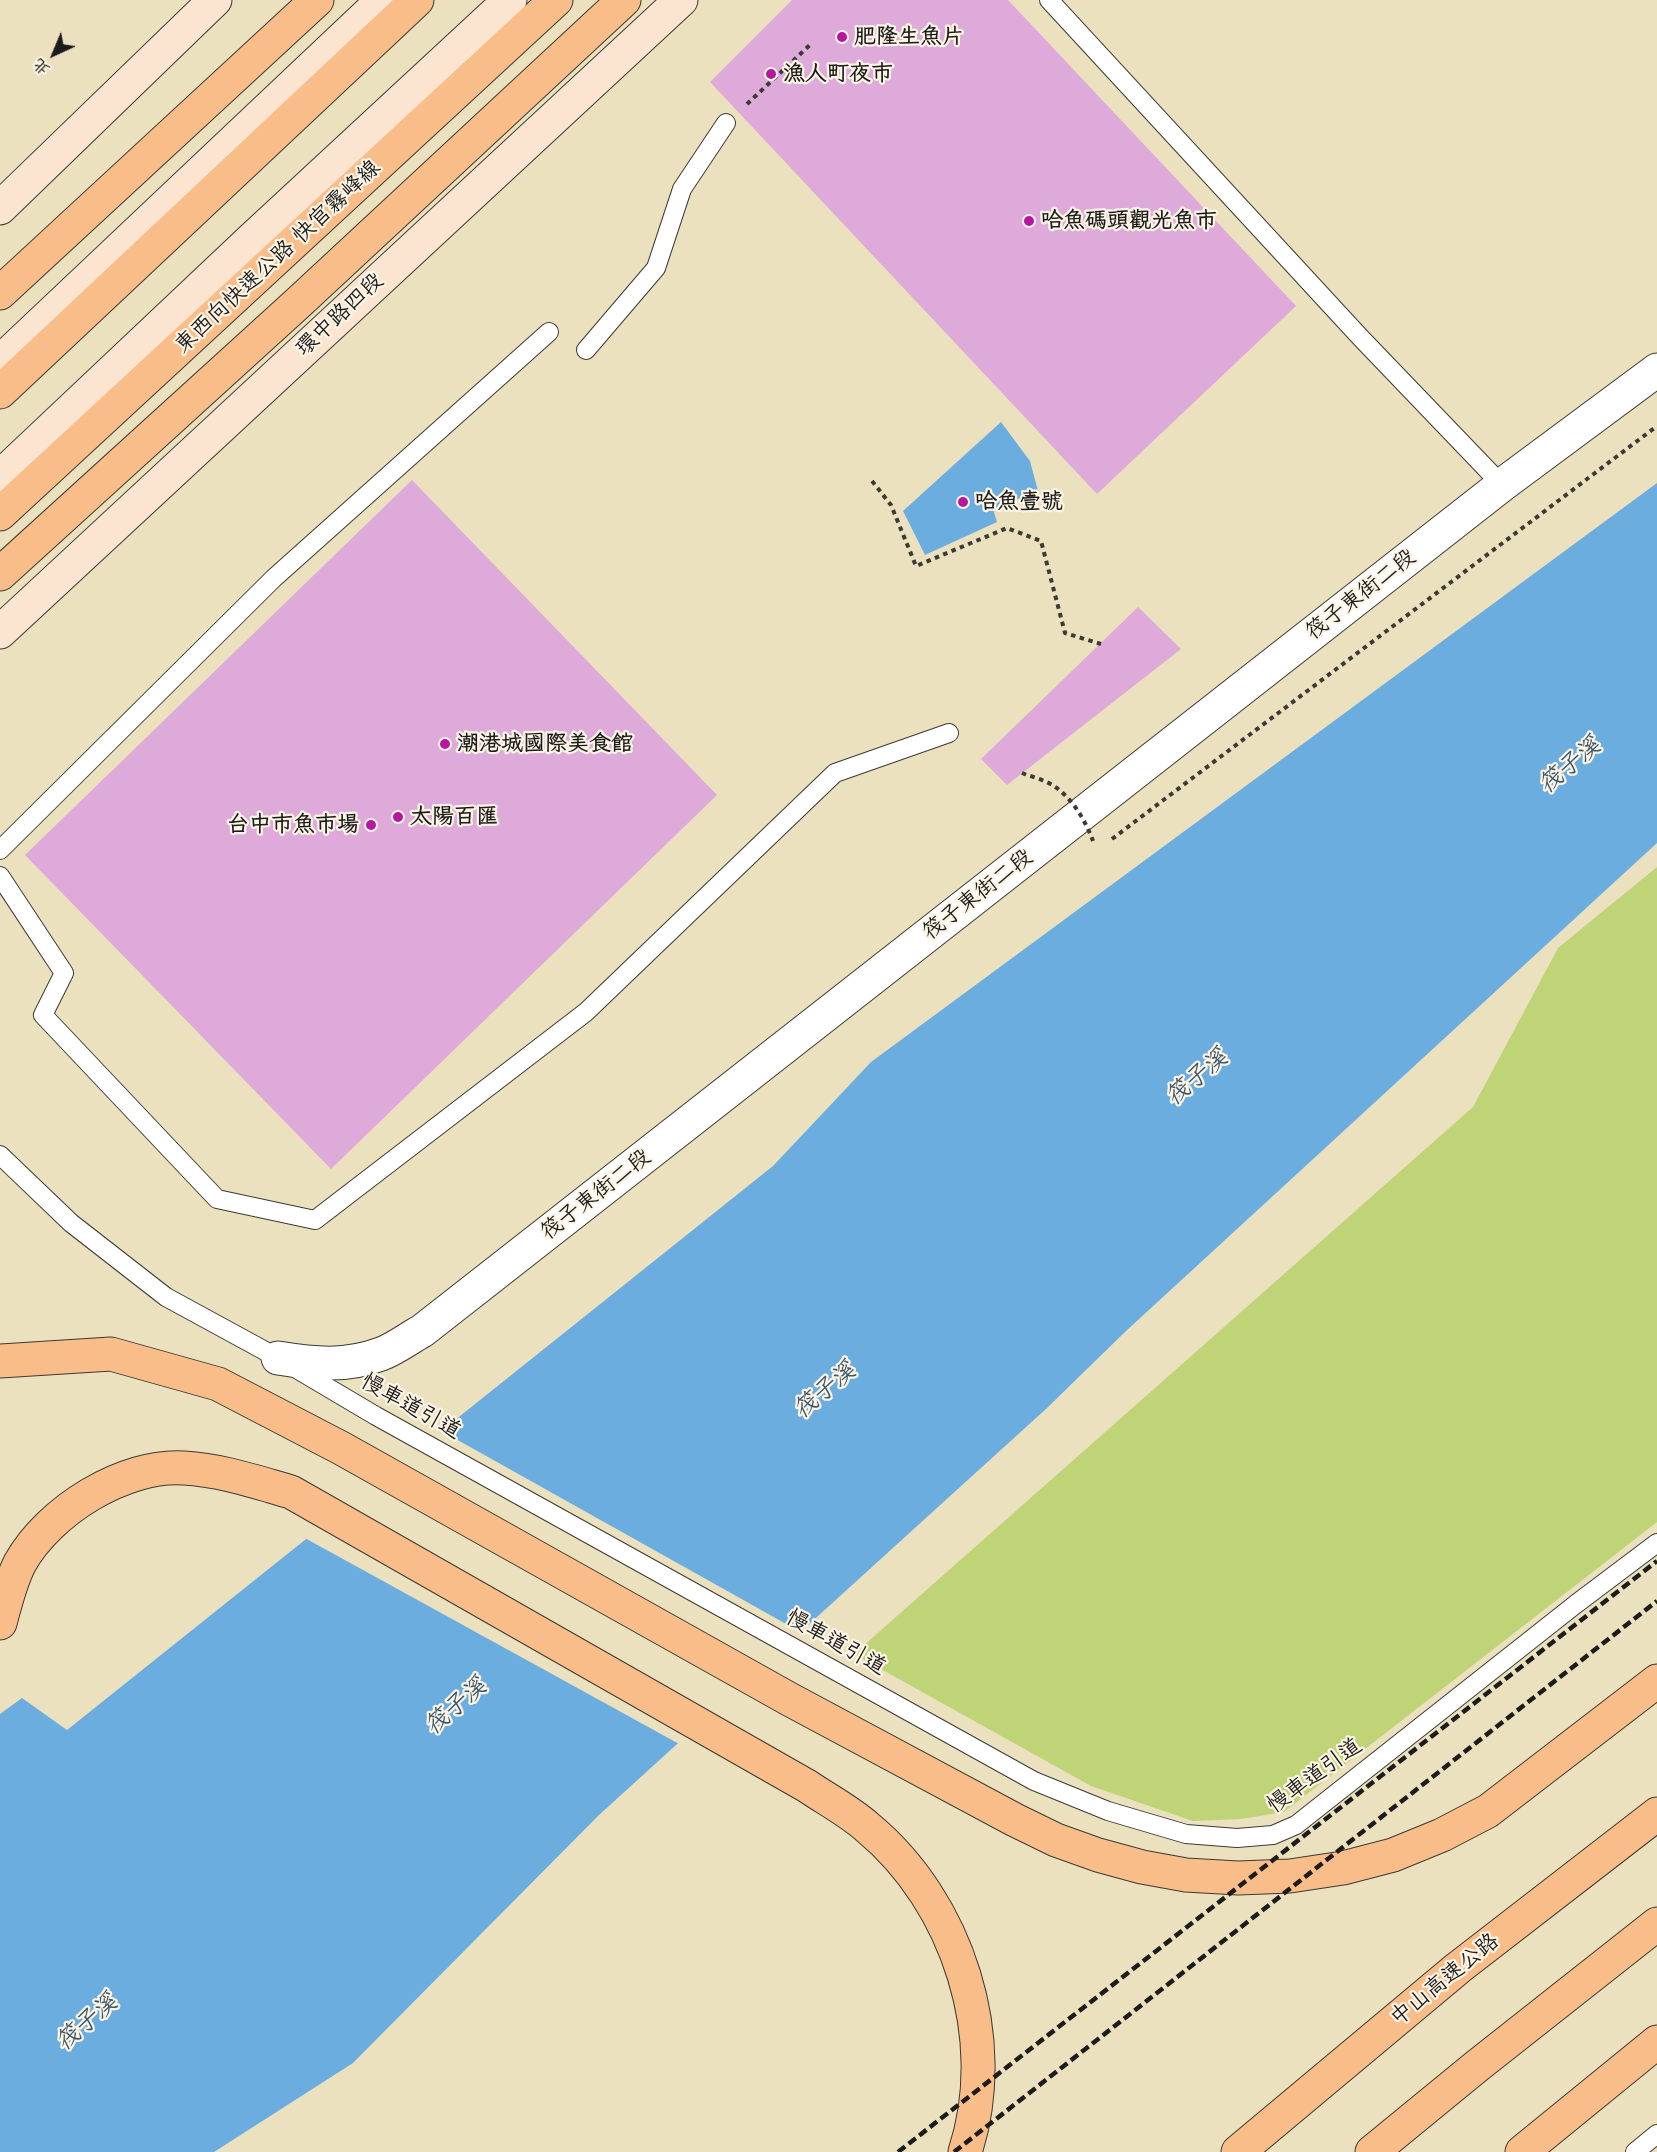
<!DOCTYPE html>
<html>
<head>
<meta charset="utf-8">
<style>
	body { margin:0 }
	#map { position:relative; width:1657px; height:2152px; overflow:hidden; background:#ebe1be; font-family:"Shantell Sans","LXGW WenKai TC",sans-serif }
	canvas { display:block }
	.north { position:absolute; left:24px; top:24px; width:60px; height:60px; -webkit-text-stroke:4px #fcf5e5; paint-order:stroke; rotate:224deg; font-size:16px; font-weight:700; line-height:24px; text-align:center; color:#1c1c1c }
	.north::after { content:''; display:block; margin:auto; width:21px; height:27px; background:#1c1c1c; clip-path:polygon(50% 0,100% 100%,50% 72%,0 100%) }
</style>
</head>
<body>
<div id="map">
<canvas width="1657" height="2152"></canvas>
<div class="north">北</div>
</div>
<script>
const c = document.querySelector('canvas').getContext('2d');
c.lineJoin = 'round';
function fillPath(path, color) {
  c.fillStyle = color;
  c.fill(path, 'evenodd');
}
function stroke(path, color, width, dash) {
  c.strokeStyle = color;
  c.lineWidth = width;
  c.lineCap = dash ? 'butt' : 'round';
  c.setLineDash(dash || []);
  c.stroke(path);
}
function write(font, color, halo, rows, align = 'center') {
  c.font = font + ' "Shantell Sans","LXGW WenKai TC",sans-serif';
  c.lineWidth = 4.5;
  c.setLineDash([]);
  c.textBaseline = 'middle';
  c.strokeStyle = halo;
  c.fillStyle = color;
  for (const [text, x, y, turn = 0] of rows) {
    c.save();
    c.translate(x, y);
    c.rotate((+turn || 0) * Math.PI / 180);
    c.textAlign = isNaN(turn) ? turn : align;
    if (halo) c.strokeText(text, 0, 0);
    c.fillText(text, 0, 0);
    c.restore();
  }
}
const green = new Path2D(`
	M1657,867V1522L1284,1812L1241,1819L1193,1821L1091,1786L854,1654L1473,1107L1558,948Z`);
const water = new Path2D(`
	M1001,422L1030,461L1038,491L993,509L997,522L925,555L903,511Z
	M1657,483V843L1126,1331L1047,1408L599,1815L353,2063L214,2152H0V1714L22,1698L67,1730L773,1166L871,1062Z`);
const pier = new Path2D(`
	M438,1429L804,1634L681,1745L303,1537Z`);
const building = new Path2D(`
	M792,0H1008L1296,306L1097,494L710,82Z
	M412,480L717,795L331,1169L25,855Z
	M1138,607L1181,649L1007,785L981,759Z`);
const path = new Path2D(`
	M747,104L812,43
	M872,481L891,505L916,566L1007,528L1041,541L1065,633L1101,644
	M1112,839L1657,426`);
const lane = new Path2D(`
	M1049,0L1360,337L1502,485
	M586,350L656,268L682,189L726,123
	M0,850L274,578L549,332
	M0,876L64,973L43,1015L217,1199L315,1220L586,1012L835,773L949,733
	M0,1155L71,1223L166,1297L278,1358L376,1416L1034,1781L1108,1811L1186,1834L1237,1838L1273,1835L1296,1825L1576,1604L1657,1543
	M1635,2152L1657,2134`);
const street = new Path2D(`
	M278,1358C315,1364 346,1367 381,1354C395,1349 409,1338 422,1331L1502,485L1657,370`);
const secondary = new Path2D(`
	M0,208L215,0
	M0,362L383,0
	M0,477L252,239L510,0
	M0,632L681,0`);
const highway = new Path2D(`
	M0,293L317,0
	M0,392L417,0
	M0,514L556,0
	M0,574L298,303L624,0
	M0,1361L111,1354L218,1384L341,1448L789,1699L1015,1820L1056,1840L1098,1855L1142,1867L1186,1875L1238,1878L1290,1876L1343,1868L1393,1855L1442,1835L1488,1811L1657,1681
	M0,1623C5,1604 11,1580 20,1563C49,1511 124,1464 184,1468C221,1470 256,1482 291,1492L807,1786C826,1799 849,1811 867,1827C958,1902 1002,2039 965,2152
	M1238,2152L1458,1968L1657,1814
	M1372,2152L1477,2066L1657,1924
	M1522,2152L1657,2042`);
const rail = new Path2D(`
	M898,2152L1657,1561
	M954,2152L1657,1601`);
const pathBridge = new Path2D(`
	M1022,773C1032,777 1045,780 1054,786C1073,799 1085,820 1093,841`);
const markers = [
	[842,37,6,"#b5179e"],
	[771,74,6,"#b5179e"],
	[1029,221,6,"#b5179e"],
	[963,502,6,"#b5179e"],
	[445,744,6,"#b5179e"],
	[398,817,6,"#b5179e"],
	[371,825,6,"#b5179e"]
];
const poiNames = [
	["肥隆生魚片",854,37],
	["漁人町夜市",783,74],
	["哈魚碼頭觀光魚市",1041,221],
	["哈魚壹號",975,502],
	["潮港城國際美食館",457,744],
	["太陽百匯",410,817],
	["台中市魚市場",359,825,"right"]
];
const streetNames = [
	["東西向快速公路 快官霧峰線",278,257,-43],
	["環中路四段",340,315,-43],
	["筏子東街二段",1361,595,-38],
	["筏子東街二段",978,895,-38],
	["筏子東街二段",596,1195,-38],
	["慢車道引道",411,1407,29],
	["慢車道引道",836,1643,29],
	["慢車道引道",1315,1776,-36],
	["中山高速公路",1445,1980,-39]
];
const waterNames = [
	["筏子溪",1570,766,-40],
	["筏子溪",1197,1078,-40],
	["筏子溪",825,1391,-40],
	["筏子溪",456,1707,-41],
	["筏子溪",87,2023,-41]
];
fillPath(green, '#bfd377');
fillPath(water, '#6cade0');
fillPath(pier, '#ebe1be');
fillPath(building, '#ddaad9');
stroke(lane, '#3b3a34', 20);
stroke(street, '#3b3a34', 35);
stroke(secondary, '#3b3a34', 35);
stroke(highway, '#3b3a34', 35);
stroke(path, '#3b3a34', 4, [4.5, 4.5]);
stroke(lane, '#fff', 18);
stroke(street, '#fff', 33);
stroke(secondary, '#fce5d0', 33);
stroke(highway, '#f8bd89', 33);
stroke(rail, '#1c1c1c', 4.5, [9, 4.5]);
stroke(pathBridge, '#3b3a34', 4, [4.5, 4.5]);
for (const [x, y, r, color] of markers) {
  const dot = new Path2D();
  dot.arc(x, y, r, 0, 2 * Math.PI);
  c.fillStyle = color;
  c.fill(dot);
  stroke(dot, '#fcf5e5', 2);
}
write('bold 22px', '#1c1c1c', '#fcf5e5', poiNames, 'left');
write('22px', '#1c1c1c', '#fcf5e5', streetNames);
write('italic 24px', '#3c566a', '#fcf5e5', waterNames);
</script>
</body>
</html>
